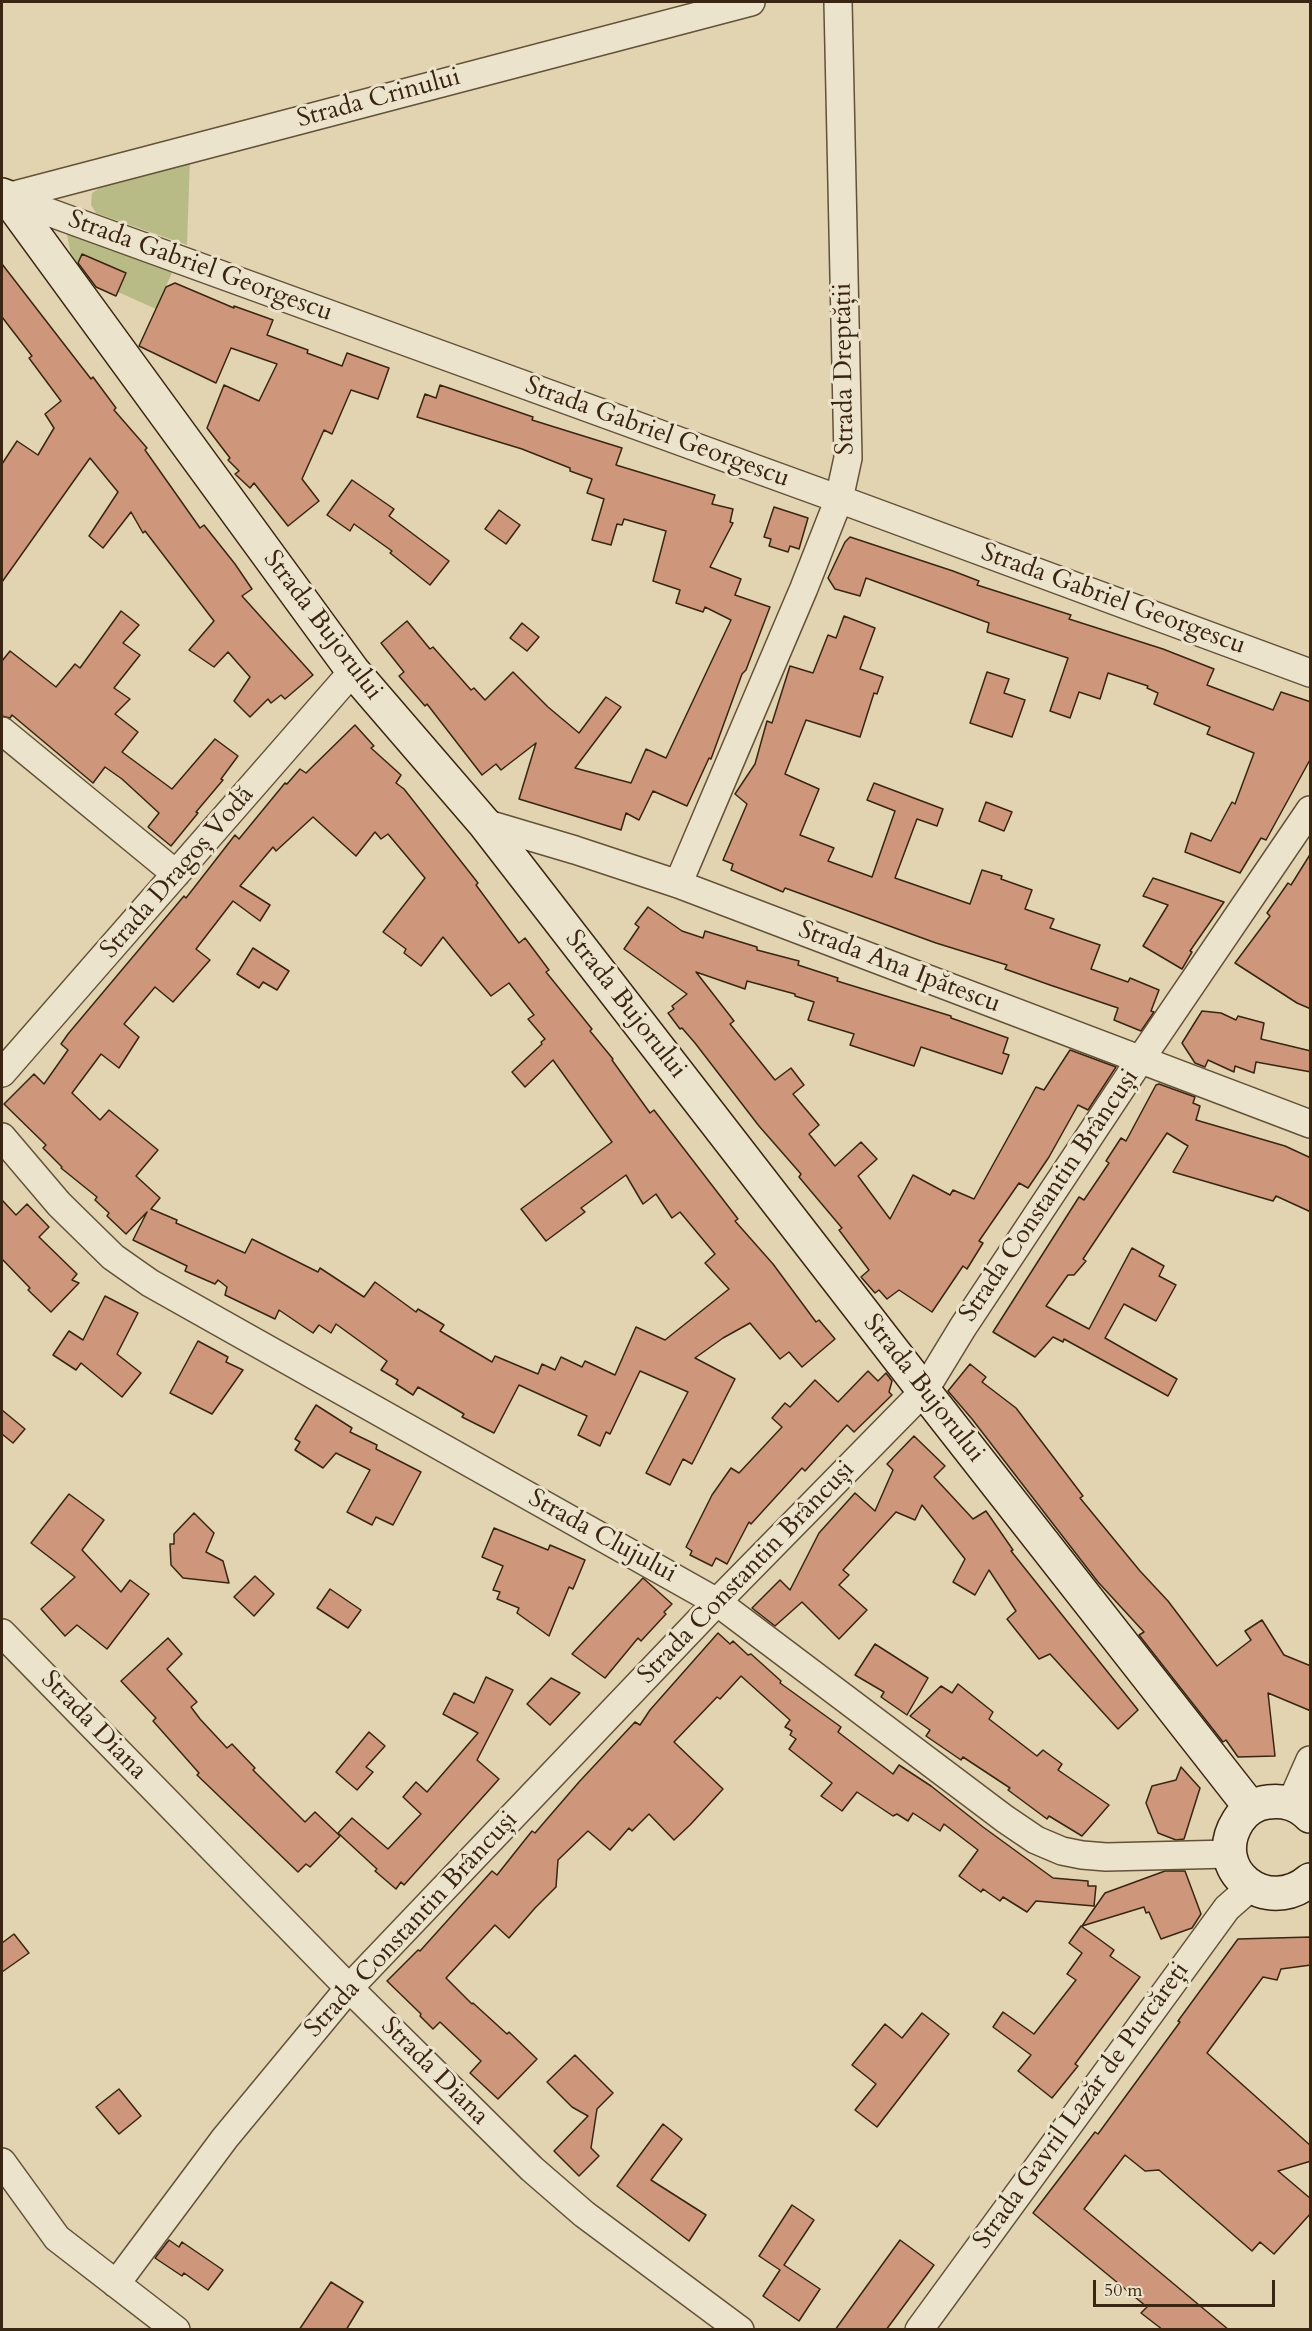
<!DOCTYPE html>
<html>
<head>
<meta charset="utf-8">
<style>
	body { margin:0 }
	#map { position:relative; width:1312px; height:2331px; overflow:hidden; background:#e2d4b0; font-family:Cardo,serif }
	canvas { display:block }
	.frame { position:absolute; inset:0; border:3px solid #392511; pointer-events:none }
	.scale { position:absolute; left:1093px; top:2280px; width:182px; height:27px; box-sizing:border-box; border:3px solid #392511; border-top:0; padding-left:8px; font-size:18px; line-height:21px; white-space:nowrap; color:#392511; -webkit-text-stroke:4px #ece3cc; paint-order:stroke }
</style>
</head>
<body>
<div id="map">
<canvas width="1312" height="2331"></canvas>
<div class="frame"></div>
<div class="scale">50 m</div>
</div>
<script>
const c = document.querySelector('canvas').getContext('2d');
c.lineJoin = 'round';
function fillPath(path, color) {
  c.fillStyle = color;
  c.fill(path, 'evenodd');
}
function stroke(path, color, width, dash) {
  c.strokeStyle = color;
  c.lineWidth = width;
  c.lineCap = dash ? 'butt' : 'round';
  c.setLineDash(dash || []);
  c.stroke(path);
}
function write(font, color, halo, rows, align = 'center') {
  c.font = font + ' Cardo,serif';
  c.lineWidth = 6;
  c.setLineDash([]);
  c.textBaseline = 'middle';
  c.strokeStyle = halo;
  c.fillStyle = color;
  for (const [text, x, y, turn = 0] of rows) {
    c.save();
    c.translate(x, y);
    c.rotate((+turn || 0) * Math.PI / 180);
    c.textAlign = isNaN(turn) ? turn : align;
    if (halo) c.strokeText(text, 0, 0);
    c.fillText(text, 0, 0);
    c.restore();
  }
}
const green = new Path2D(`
	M190,158L187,245L96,213L91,205L92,193L104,185Z
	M66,229L174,268L156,309L118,292L126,273L82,254L74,272Z`);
const building = new Path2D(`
	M82,254L126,273L116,296L96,287L78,263Z
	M2,264L91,379L93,377L116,408L114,410L147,448L145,450L200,528L204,525L235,564L252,589L242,596L313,675L285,699L281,695L271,703L268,699L250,717L234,701L250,677L228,652L214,667L189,650L214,621L145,531L143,533L131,512L103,548L89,536L118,492L90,458L2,582V464L17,441L38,455L54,428L45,414L61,401L29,358L32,356L2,317Z
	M175,283L234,308V306L273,320L267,335L308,350L307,353L342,366L347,353L389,368L378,399L351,390L332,434L324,430L302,479L319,501L288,526L254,483L250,488L235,474L239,471L228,460L230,458L207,428L224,385L259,401L277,364L231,348L216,383L139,346L166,287Z
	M440,385L533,417L532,420L622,448L616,465L715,495L712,504L733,509L730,522L733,523L710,567L741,579L735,595L770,607L746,670L742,674L711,759L709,758L687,806L653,791L639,820L626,813L621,830L519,799L536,743L501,770L496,764L482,775L427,704L425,706L399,676L404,672L381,643L407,621L430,649L433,647L471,690L474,688L485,700L513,672L548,707L579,733L606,697L621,707L575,768L631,783L646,749L666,758L731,620L705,607L703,612L676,603L680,590L653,581L666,531L624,519L622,525L617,524L611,545L592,540L604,499L587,493L592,479L570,471V468L522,449L417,417L425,394L436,398Z
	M352,480L394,509L389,516L449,561L430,585L390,553L392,551L354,524L350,531L327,515Z
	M774,507L808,518L799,549L790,546L788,552L769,546L771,539L764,537Z
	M499,510L520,525L506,544L485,529Z
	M850,537L953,571L979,581L977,585L1071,615L1069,619L1163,649L1214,669L1207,685L1273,710L1281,692L1311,702V758L1266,840L1261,838L1240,873L1185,852L1191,833L1211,841L1232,802L1235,804L1254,753L1207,734L1210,727L1154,704L1158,693L1147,688L1148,686L1108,673L1100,699L1079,692L1070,718L1050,711L1068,658L987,632L989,623L866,578L860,596L835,589L828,578L845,542Z
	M121,611L139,625L123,643L140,655L114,688L130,699L115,714L138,732L122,752L172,789L215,739L238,756L221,779L223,780L196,812L198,813L171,846L148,827L159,813L122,779L105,767L93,783L12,715L10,718L2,716V661L10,651L56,687L75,664L80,668Z
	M844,616L875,628L860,669L883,677L877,694L874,693L860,737L806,720L785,774L819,789L800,835L834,848L828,861L872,877L895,811L867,800L874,783L943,809L937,826L917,819L895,878L970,904L982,870L1002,876L1001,879L1032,890L1025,909L1054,919L1050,928L1100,945L1091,969L1128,982L1130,978L1159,990L1151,1011L1154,1012L1141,1031L1114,1020L1118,1008L1050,985L1005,969L1007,965L936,943L785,888L783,892L731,870L733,864L723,860L747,804L735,794L755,764L767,721L772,723L790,666L813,673L828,635L836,638Z
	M522,623L539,637L527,651L510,638Z
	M987,672L1009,679L1004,693L1025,700L1012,737L970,723Z
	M355,725L374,746L371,748L401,775L396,783L404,789L478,883L476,885L519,943L525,938L549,970L546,972L592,1029L590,1031L613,1059L612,1060L650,1113L654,1110L738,1219L735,1221L773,1264L816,1322L819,1320L835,1339L802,1367L789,1352L780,1359L750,1323L723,1338L695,1358L735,1379L692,1464L683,1459L670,1485L646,1473L688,1392L640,1371L610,1434L606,1432L600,1446L578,1435L587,1416L519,1385L494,1433L462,1417L464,1414L418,1387L413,1395L396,1384L398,1380L381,1370L387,1361L336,1324L331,1333L319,1325L313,1333L279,1310L275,1319L225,1295L227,1287L218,1280L215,1284L185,1271L187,1266L133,1240L147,1212L126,1234L107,1216L109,1213L95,1200L97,1197L61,1168L62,1167L43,1148L46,1145L4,1104L34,1074L44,1084L68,1050L61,1044L68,1034L184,896L186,898L235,835L239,839L285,783L287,784L300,769L306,773ZM313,817L356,856L375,832L381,839L388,834L425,878L383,932L406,949L404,953L421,966L443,937L491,996L509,983L534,1015L528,1019L545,1039L541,1042L542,1044L512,1072L525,1087L553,1060L612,1142L521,1209L546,1241L585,1212L581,1208L626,1175L643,1204L656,1194L672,1218L680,1212L715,1254L705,1263L729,1289L665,1340L636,1327L615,1375L585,1361L582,1367L561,1357L555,1370L542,1364L538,1374L495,1356L492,1362L440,1331L444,1325L418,1309L416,1312L375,1282L364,1297L320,1268L318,1272L252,1239L245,1253L176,1223L177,1220L151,1209L160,1198L136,1176L158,1150L109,1110L100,1120L72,1093L101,1054L119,1068L139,1037L124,1024L155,987L173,1002L210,960L196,949L233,901L260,921L270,905L240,886L273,847L276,851Z
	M986,802L1012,812L1004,831L979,821Z
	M1311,853V1009L1297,1003L1235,963L1270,916L1267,913L1288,883L1291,885Z
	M1153,878L1224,902L1190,951L1192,952L1182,969L1143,946L1168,905L1143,896Z
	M648,907L682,931L703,938L705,931L757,947V950L799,961L798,965L838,978L837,981L951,1016V1018L1008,1038L1003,1053L1009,1055L1002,1074L921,1047L914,1066L850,1045L854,1034L808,1020L814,1002L795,996V994L747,981L745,989L696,972L734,1021L730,1024L775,1080L791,1068L804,1085L793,1094L819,1125L809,1134L835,1166L861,1142L877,1159L858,1176L890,1219L913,1175L950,1195L953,1190L974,1199L1036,1087L1044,1090L1070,1050L1116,1067L1088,1110L1078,1105L1049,1157L1028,1188L1019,1183L979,1241L983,1243L967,1269L963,1266L932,1312L899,1290L887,1299L879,1290L875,1293L861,1277L869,1270L839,1230L842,1228L799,1177L801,1174L759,1126L695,1043L682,1028L680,1029L668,1013L674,1009L672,1006L687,994L624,949L639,927L635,924Z
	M253,948L289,971L277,990L263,982L259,988L237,974Z
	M1202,1011L1221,1013L1236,1020L1238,1016L1264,1023L1261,1039L1311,1051V1072L1256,1062L1254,1073L1235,1066L1234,1072L1208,1060L1205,1067L1195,1063L1182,1043Z
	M1159,1084L1195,1097L1193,1103L1200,1106L1196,1120L1285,1146L1311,1158V1212L1276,1196L1273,1201L1173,1172L1188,1146L1167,1133L1083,1259L1086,1261L1074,1275H1068L1046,1306L1089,1329L1132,1248L1164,1266L1159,1276L1176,1285L1156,1321L1124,1304L1105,1338L1177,1379L1168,1396L1064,1339L1063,1342L1053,1337L1035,1357L993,1332L1079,1197L1084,1200L1109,1163L1106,1161L1121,1138L1126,1141L1156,1085Z
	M2,1200L16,1215L27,1204L49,1227L39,1237L77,1274L72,1280L79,1283L51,1312L28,1290L30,1288L2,1259Z
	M105,1296L138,1313L117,1354L141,1373L122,1397L81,1363L76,1370L53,1355L69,1331L83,1340Z
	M198,1341L228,1357L226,1362L243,1370L212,1414L170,1393Z
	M970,1364L986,1377L982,1382L1016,1408L1083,1496L1080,1498L1140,1571L1168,1601L1217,1666L1251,1640L1245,1631L1262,1620L1284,1655L1311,1666V1711L1268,1693L1275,1756L1238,1757L1226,1740L1223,1742L1139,1635L1144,1632L1098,1582L972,1419L948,1391Z
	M868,1371L878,1381L886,1373L892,1381L889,1392L892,1395L854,1432L847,1425L805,1471L802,1468L751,1524L749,1522L727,1564L716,1558L712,1566L690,1555L692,1551L686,1547L712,1495L731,1468L739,1473L782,1427L772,1418L785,1403L790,1407L815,1380L838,1402Z
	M316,1405L352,1428L350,1432L377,1445L376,1449L421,1472L393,1525L376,1517L372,1525L347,1512L370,1470L336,1453L323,1468L295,1450L300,1442L295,1439Z
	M2,1410L25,1429L13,1443L2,1434Z
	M914,1436L945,1466L934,1477L973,1519L986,1511L1013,1550L1011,1551L1138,1710L1118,1729L1050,1654L1039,1659L1007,1619L1016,1611L989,1570L975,1595L953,1582L965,1559L922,1505L915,1520L896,1512L843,1570L849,1575L839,1585L867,1610L839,1639L802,1602L775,1626L752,1608L780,1580L790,1590L819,1533L855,1493L875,1511L893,1470L887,1464Z
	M69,1494L104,1520L82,1550L121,1592L130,1580L149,1594L107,1649L77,1625L65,1636L41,1609L75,1577L31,1543Z
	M194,1513L214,1533L206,1552L223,1561L229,1583L183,1578L171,1565L170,1544H174V1534Z
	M494,1528L548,1550L550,1545L585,1560L573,1589L569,1587L549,1636L517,1613L519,1608L497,1599L500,1592L493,1590L503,1566L482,1557Z
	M255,1576L274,1594L254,1616L234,1597Z
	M643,1578L672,1604L664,1612L666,1614L641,1641L638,1638L605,1678L572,1654Z
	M330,1589L361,1610L348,1628L317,1608Z
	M718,1633L730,1644L733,1641L748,1655L751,1654L781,1681L780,1683L841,1727L838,1732L893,1774L899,1765L931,1786L983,1827L1053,1878L1088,1881V1886H1096L1094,1906L1036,1901L1027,1912L1003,1897L1000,1901L983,1889L981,1892L959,1876L978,1850L944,1824L940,1831L913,1813L908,1821L897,1814L893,1816L857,1792L842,1811L821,1796L832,1783L789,1749L796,1739L790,1735L792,1731L785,1727L790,1720L741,1676L720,1699L717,1697L674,1742L723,1789L690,1825L674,1840L649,1814L632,1831L629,1828L610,1850L588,1831L558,1860L556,1887L535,1908L509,1938L495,1925L446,1978L472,2004L473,2003L507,2034L509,2032L537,2059L498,2099L470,2073L481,2061L440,2022L433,2029L420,2016L421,2014L387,1981L418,1950L420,1951L492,1871L497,1875L532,1831L535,1833L579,1782L635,1722L640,1725L650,1710Z
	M168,1638L182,1654L167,1669L197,1702L191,1707L200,1719L227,1748L232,1744L255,1768L253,1770L305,1822L315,1812L340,1836L310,1867L306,1864L298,1872L197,1775L199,1773L153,1721L156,1718L121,1681Z
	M875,1644L928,1678L907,1715L881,1697L884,1692L855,1675Z
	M486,1677L513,1690L477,1760L499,1779L404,1885L401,1882L396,1889L375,1871L377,1869L338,1833L352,1818L388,1849L421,1814L403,1797L416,1782L427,1792L478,1733L443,1714L454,1693L474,1703Z
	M551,1678L580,1693L550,1725L527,1704Z
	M958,1684L993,1712L989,1719L1037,1756L1043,1750L1062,1764L1058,1770L1109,1805L1082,1836L1049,1816L1047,1819L1008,1790L1010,1788L963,1757L961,1760L926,1736L930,1730L910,1716L941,1686L952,1693Z
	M369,1732L385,1746L366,1767L373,1772L357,1790L336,1772Z
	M1181,1767L1200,1788L1184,1839L1176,1840L1158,1833L1146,1803L1152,1786L1176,1780Z
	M1165,1871H1185L1201,1914L1192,1928L1161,1939L1149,1912L1146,1913L1144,1907L1082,1926L1105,1893Z
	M1081,1926L1114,1950L1110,1956L1140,1977L1075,2064L1078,2066L1052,2098L1018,2071L1031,2055L993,2027L1003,2012L1034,2034L1076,1980L1067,1974L1082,1953L1069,1943Z
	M14,1934L29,1953L2,1972V1943Z
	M1311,1937V1965L1281,1969L1277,1980L1263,1977L1207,2053L1311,2146V2161L1278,2171L1311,2199V2213L1274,2254L1260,2242L1252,2251L1159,2170L1145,2171L1125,2155L1084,2209L1229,2330H1163L1141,2313L1147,2307L1033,2213L1095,2132L1098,2134L1180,2022L1178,2021L1238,1939Z
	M922,2013L949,2034L877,2127L855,2110L876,2084L852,2065L885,2024L902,2038Z
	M575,2055L613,2093L597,2109L591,2148L599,2156L579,2176L554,2151L588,2116L572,2107L547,2082Z
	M119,2089L141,2116L119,2134L96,2107Z
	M663,2124L682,2139L651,2180L706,2215L689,2241L617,2186Z
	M792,2205L814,2220L784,2265L820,2289L799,2321L763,2296L780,2270L759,2256Z
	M169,2240L179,2247L182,2242L223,2270L208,2290L184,2273L182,2276L155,2258Z
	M900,2240L934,2265L886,2330H835Z
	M331,2282L363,2302L346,2330H299Z`);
const street = new Path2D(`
	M7,197L839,499L1310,673
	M7,197L751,2
	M2,731L176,874
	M484,823L575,850L678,884L1310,1124
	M678,884L804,588L839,499L848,458L838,2
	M2,1073L353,671
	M2,1137L59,1204L113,1257L150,1283L717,1602L1005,1819L1036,1840L1062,1851L1082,1855L1106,1857L1230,1854
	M2,1633L349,1988L532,2169L584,2214L740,2330
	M1291,1803L1310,1760
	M2,2162L57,2238L176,2330
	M116,2284L225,2138L349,1988L717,1602L924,1391L963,1327L1140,1060L1310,810
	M919,2330L1227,1908L1251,1887`);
const secondary = new Path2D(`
	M2,195L7,197L353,671L484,823L924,1391L1251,1808
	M1310,1816C1298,1804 1285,1800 1268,1802C1256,1803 1244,1811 1238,1821C1207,1870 1267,1917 1310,1880`);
const streetNames = [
	["Strada Crinului",379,99,-15],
	["Strada Gabriel Georgescu",200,267,20],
	["Strada Dreptății",845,369,-91],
	["Strada Gabriel Georgescu",657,433,20],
	["Strada Gabriel Georgescu",1113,600,20],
	["Strada Bujorului",322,626,53],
	["Strada Dragoș Vodă",178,873,-49],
	["Strada Ana Ipătescu",899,968,21],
	["Strada Bujorului",625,1005,52],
	["Strada Constantin Brâncuși",1050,1196,-56],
	["Strada Bujorului",923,1389,52],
	["Strada Clujului",602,1537,29],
	["Strada Constantin Brâncuși",747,1573,-46],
	["Strada Diana",93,1726,46],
	["Strada Constantin Brâncuși",412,1925,-47],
	["Strada Diana",434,2072,45],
	["Strada Gavril Lazăr de Purcăreți",1082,2106,-54]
];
fillPath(green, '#b9bb87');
fillPath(building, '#ce977c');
stroke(building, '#392511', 1.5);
stroke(street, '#635139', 30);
stroke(secondary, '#392511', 36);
stroke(street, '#ece3cc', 27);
stroke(secondary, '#ece3cc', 33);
write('26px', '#392511', '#ece3cc', streetNames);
</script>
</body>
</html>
